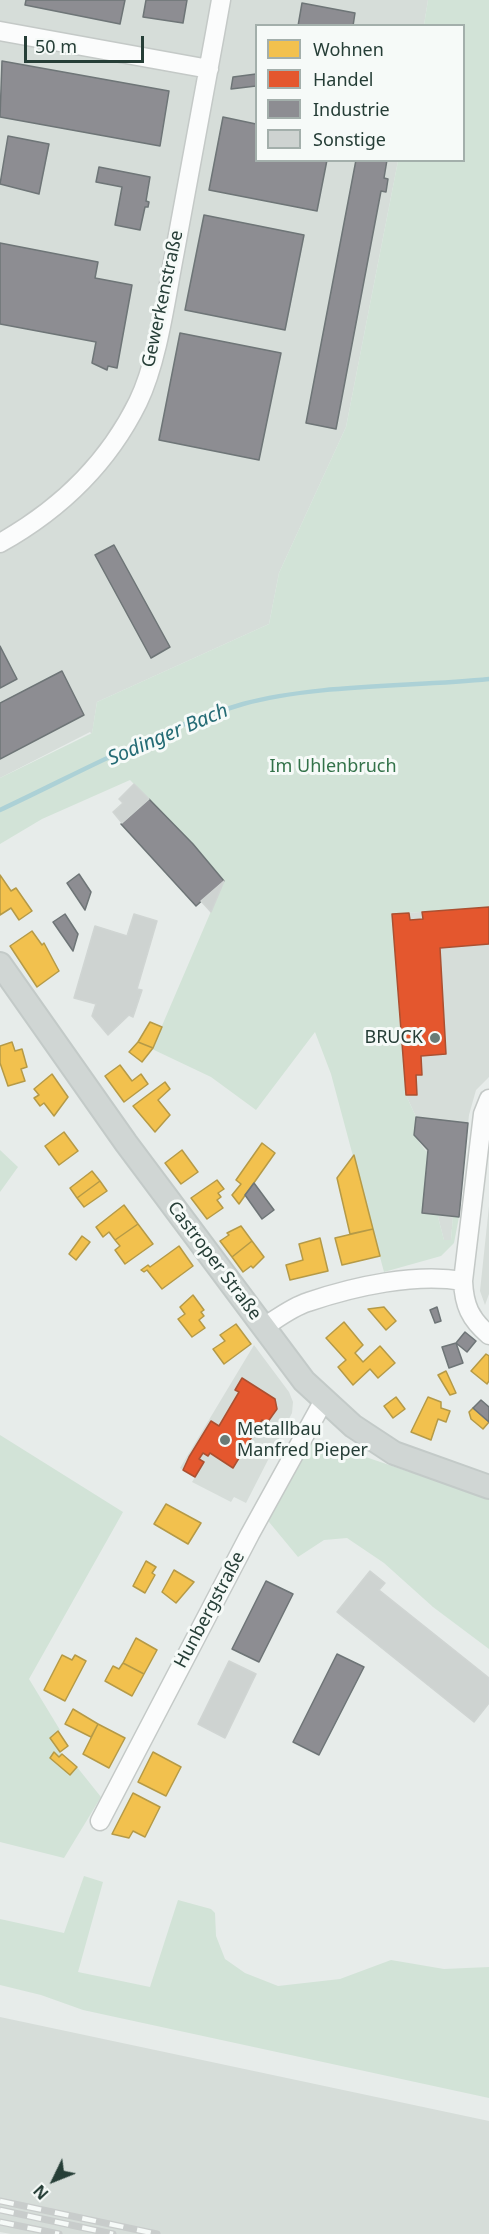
<!DOCTYPE html>
<html>
<head>
<meta charset="utf-8">
<style>
	body { margin:0 }
	#map { position:relative; width:489px; height:2234px; overflow:hidden; background:#e7ecea; font-family:"Noto Sans",sans-serif }
	canvas { display:block }
	.legend { position:absolute; left:255px; top:24px; width:210px; height:138px; box-sizing:border-box; background:#f6faf8; border:2px solid #a3afab; margin:0; padding:8px 10px; list-style:none; font-size:18px; color:#263e37 }
	.legend li { display:flex; align-items:center; gap:12px; height:30px }
	.legend b { width:30px; border:2px solid #a3afab }
	.north { position:absolute; left:24px; top:2150px; width:60px; height:60px; -webkit-text-stroke:4px #f6faf8; paint-order:stroke; rotate:227deg; font-size:16px; font-weight:700; line-height:24px; text-align:center; color:#263e37 }
	.north::after { content:''; display:block; margin:auto; width:21px; height:27px; background:#263e37; clip-path:polygon(50% 0,100% 100%,50% 72%,0 100%) }
	.scale { position:absolute; left:24px; top:36px; width:120px; height:27px; box-sizing:border-box; border:3px solid #263e37; border-top:0; padding-left:8px; font-size:18px; line-height:21px; white-space:nowrap; color:#263e37; -webkit-text-stroke:4px #f6faf8; paint-order:stroke }
</style>
</head>
<body>
<div id="map">
<canvas width="489" height="2234"></canvas>
<ul class="legend">
<li><b style="height:16px;background:#f2c14e"></b>Wohnen</li>
<li><b style="height:16px;background:#e4572e"></b>Handel</li>
<li><b style="height:16px;background:#8d8d92"></b>Industrie</li>
<li><b style="height:16px;background:#ced3d1"></b>Sonstige</li>
</ul>
<div class="north">N</div>
<div class="scale">50 m</div>
</div>
<script>
const c = document.querySelector('canvas').getContext('2d');
c.lineJoin = 'round';
function fillPath(path, color) {
  c.fillStyle = color;
  c.fill(path, 'evenodd');
}
function stroke(path, color, width, dash) {
  c.strokeStyle = color;
  c.lineWidth = width;
  c.lineCap = dash ? 'butt' : 'round';
  c.setLineDash(dash || []);
  c.stroke(path);
}
function write(font, color, halo, rows, align = 'center') {
  c.font = font + ' "Noto Sans",sans-serif';
  c.lineWidth = 6;
  c.setLineDash([]);
  c.textBaseline = 'middle';
  c.strokeStyle = halo;
  c.fillStyle = color;
  for (const [text, x, y, turn = 0] of rows) {
    c.save();
    c.translate(x, y);
    c.rotate((+turn || 0) * Math.PI / 180);
    c.textAlign = isNaN(turn) ? turn : align;
    if (halo) c.strokeText(text, 0, 0);
    c.fillText(text, 0, 0);
    c.restore();
  }
}
const built = new Path2D(`
	M0,0H428L424,25L256,26V160L398,161L346,427L279,573L269,624L97,702L92,734L90,732L0,778V553L10,548L0,531Z
	M489,907V1077L476,1090L469,1115L459,1217H453L451,1240H444L438,1217L422,1213L426,1150L414,1135L416,1117L406,1095L392,914Z
	M489,1206V1294L485,1305L480,1291Z
	M254,1345L289,1392L293,1402L292,1413L246,1503L234,1497L231,1502L192,1482L195,1477L180,1468Z
	M0,2017L489,2121V2234H11L0,2232Z`);
const green = new Path2D(`
	M428,0H489V907L392,914L406,1095L416,1117L414,1135L428,1154L422,1213L441,1215L438,1217L444,1240H451L453,1216L459,1217L454,1243L441,1256L384,1272L331,1074L315,1032L256,1110L211,1077L152,1049L224,881L193,844L130,780L42,819L0,844V778L92,733L97,702L269,624L279,573L346,427L398,161L464,160V26L424,25Z
	M0,1150L18,1167L0,1192Z
	M0,1435L123,1512L29,1679L60,1730L50,1738L62,1754L59,1757L54,1752L51,1758L69,1774L77,1767L101,1797L64,1858L0,1842Z
	M314,1440L321,1442L319,1447L349,1457L351,1452L489,1499V1649L433,1607L384,1563L347,1538L324,1540L298,1557L269,1522L268,1512L308,1442Z
	M84,1876L103,1882L78,1972L150,1987L178,1900L211,1909L215,1913L216,1936L225,1959L245,1973L278,1986L340,1979L391,1960L444,1969L489,1967V2098L83,2010L41,1995L0,1985V1919L64,1933Z`);
const homes = new Path2D(`
	M0,875L11,891L16,888L32,911L19,920L11,908L0,915Z
	M32,931L42,945L44,943L59,971L37,987L10,946Z
	M150,1022L162,1027L153,1048L138,1042Z
	M12,1042L15,1051L22,1049L27,1067L21,1069L25,1081L8,1086L0,1063V1046Z
	M138,1042L153,1048L142,1062L129,1052Z
	M120,1065L132,1081L141,1074L148,1084L124,1102L105,1076Z
	M52,1074L68,1097L54,1116L44,1103L40,1106L34,1098L39,1095L34,1089Z
	M165,1082L170,1089L158,1100L170,1115L155,1132L133,1106Z
	M64,1132L78,1151L59,1165L45,1146Z
	M262,1143L275,1153L239,1204L232,1195L241,1184L236,1180Z
	M182,1150L198,1172L181,1184L165,1163Z
	M354,1155L373,1229L350,1234L337,1178Z
	M92,1171L100,1181L77,1198L70,1188Z
	M217,1180L224,1189L218,1193L221,1197L217,1200L223,1208L207,1219L191,1198Z
	M100,1181L107,1191L84,1207L77,1198Z
	M124,1205L138,1224L115,1240L109,1232L103,1237L96,1227Z
	M138,1224L153,1244L125,1264L115,1250L120,1246L115,1240Z
	M241,1226L252,1241L232,1257L220,1241L229,1235L227,1233Z
	M373,1229L380,1256L342,1265L335,1238Z
	M82,1236L90,1242L76,1260L69,1254Z
	M320,1238L328,1271L290,1280L286,1265L303,1260L299,1244Z
	M252,1241L264,1257L253,1268L251,1266L243,1272L232,1257Z
	M179,1246L193,1266L162,1289L147,1270L144,1272L141,1270L148,1265L150,1267Z
	M193,1295L204,1310L201,1312L204,1316L199,1320L205,1328L192,1337L178,1319L185,1314L180,1307Z
	M384,1307L396,1321L386,1330L368,1309Z
	M344,1322L363,1345L355,1353L363,1362L380,1346L395,1363L378,1378L370,1369L353,1385L338,1367L346,1360L326,1338Z
	M236,1324L251,1344L224,1364L213,1349L225,1341L220,1335Z
	M486,1354L489,1356V1381L487,1384L471,1371Z
	M446,1371L456,1393L450,1395L438,1375Z
	M396,1397L405,1409L393,1418L384,1406Z
	M428,1397L441,1402V1408L450,1411L446,1422L438,1419L431,1440L411,1432Z
	M473,1408L489,1422L483,1429L471,1419L469,1412Z
	M166,1504L201,1523L188,1544L154,1524Z
	M146,1561L156,1567L152,1573L155,1575L145,1593L133,1586Z
	M174,1570L194,1582L176,1603L162,1592Z
	M136,1638L157,1650L144,1674L123,1663Z
	M62,1655L72,1660L75,1655L86,1661L65,1701L44,1690Z
	M123,1663L144,1674L132,1696L105,1681L113,1666L119,1669Z
	M73,1709L98,1724L91,1737L65,1724Z
	M98,1724L125,1738L109,1768L83,1754Z
	M58,1731L68,1746L60,1752L50,1738Z
	M54,1752L59,1757L62,1754L77,1767L70,1775L50,1758Z
	M153,1752L181,1767L166,1796L138,1782Z
	M133,1793L160,1807L145,1837L133,1831L129,1838L112,1834Z`);
const shops = new Path2D(`
	M489,907V944L440,948L446,1054L421,1056L422,1075H416L417,1095H406L392,914L409,913L410,920L423,919L422,912Z
	M242,1378L275,1399L277,1409L267,1423L262,1420L233,1468L210,1453L208,1456L203,1453L199,1459L204,1462L195,1477L183,1470L189,1457L211,1421L219,1426L239,1392L235,1390Z`);
const industry = new Path2D(`
	M26,0H125L120,24L25,5Z
	M146,0H187L183,23L143,17Z
	M302,3L355,13L353,26H298Z
	M2,61L169,91L160,146L0,117Z
	M256,74V86L231,89L233,77Z
	M223,117L256,124V160H327L317,211L209,190Z
	M8,136L49,144L39,194L0,184Z
	M356,160H387L384,178L388,179L386,192L381,191L336,429L306,423Z
	M99,167L150,177L146,201L149,202L148,207H145L140,230L115,225L122,187L96,182Z
	M204,215L304,235L285,330L185,310Z
	M0,243L98,262L95,278L132,285L117,368L108,366L107,370L92,363L96,342L0,324Z
	M180,333L281,353L259,460L159,440Z
	M114,545L170,647L151,658L95,555Z
	M0,646L17,679L0,688Z
	M62,671L84,715L0,759V703Z
	M149,799L193,844L224,881L196,906L121,824Z
	M79,874L91,892L85,910L67,883Z
	M65,914L78,934L73,951L53,922Z
	M416,1117L468,1123L459,1217L422,1213L428,1150L414,1135Z
	M254,1183L274,1210L262,1219L245,1195Z
	M437,1307L441,1321L435,1323L430,1310Z
	M465,1332L476,1341L467,1352L456,1343Z
	M456,1343L463,1363L449,1368L442,1347Z
	M481,1400L489,1407V1422L473,1408Z
	M266,1581L293,1594L259,1662L232,1649Z
	M337,1654L364,1667L319,1755L293,1742Z`);
const stream = new Path2D(`
	M0,810C79,773 159,728 243,704C316,684 412,687 489,679`);
const building = new Path2D(`
	M134,784L149,799L122,823L113,812L123,803L119,799Z
	M224,881L211,912L201,901Z
	M134,914L157,921L137,989L142,990L133,1017L129,1015L108,1035L92,1016L96,1004L74,998L95,926L127,936Z
	M370,1571L385,1583L379,1590L489,1678V1703L474,1722L337,1612Z
	M229,1661L256,1674L225,1738L198,1724Z`);
const minor = new Path2D(`
	M0,31L209,69
	M0,543C59,510 108,463 138,402C158,361 166,297 175,251C190,168 206,84 221,0
	M489,1099L483,1114L463,1281C464,1305 470,1319 489,1335
	M264,1327C278,1318 292,1307 308,1302C355,1286 415,1273 463,1281
	M100,1821L250,1534L324,1400`);
const major = new Path2D(`
	M0,964L126,1143L304,1381L353,1426L394,1453L489,1487`);
const rail = new Path2D(`
	M0,2201L157,2234
	M0,2210L113,2234
	M0,2222L59,2234`);
const markers = [
	[435,1038,6,"#6a7b76"],
	[225,1440,6,"#6a7b76"]
];
const streetNames = [
	["Gewerkenstraße",163,299,-78],
	["Castroper Straße",214,1261,53],
	["Hunbergstraße",210,1610,-62]
];
const parkNames = [
	["Im Uhlenbruch",333,767]
];
const poiNames = [
	["BRUCK",423,1038],
	["Metallbau",237,1430,"left"],
	["Manfred Pieper",237,1451,"left"]
];
const waterNames = [
	["Sodinger Bach",168,735,-23]
];
fillPath(built, '#d6ddd9');
fillPath(green, '#d2e3d7');
fillPath(homes, '#f2c14e');
stroke(homes, '#b59a47', 1.5);
fillPath(shops, '#e4572e');
stroke(shops, '#ab5031', 1.5);
fillPath(industry, '#8d8d92');
stroke(industry, '#6e7577', 1.5);
stroke(stream, '#acd1d6', 4.5);
fillPath(building, '#ced3d1');
stroke(building, '#d0d5d3', 1.5);
stroke(minor, '#c4c9c7', 21);
stroke(major, '#c3cac8', 26);
stroke(minor, '#fbfcfc', 18);
stroke(major, '#d0d6d4', 22);
stroke(rail, '#c8cccb', 7);
stroke(rail, '#f6faf8', 4.5, [14]);
for (const [x, y, r, color] of markers) {
  const dot = new Path2D();
  dot.arc(x, y, r, 0, 2 * Math.PI);
  c.fillStyle = color;
  c.fill(dot);
  stroke(dot, '#f6faf8', 2);
}
write('18px', '#263e37', '#f6faf8', streetNames);
write('18px', '#337249', '#f6faf8', parkNames);
write('18px', '#263e37', '#f6faf8', poiNames, 'right');
write('italic 20px', '#246b75', '#f6faf8', waterNames);
</script>
</body>
</html>
